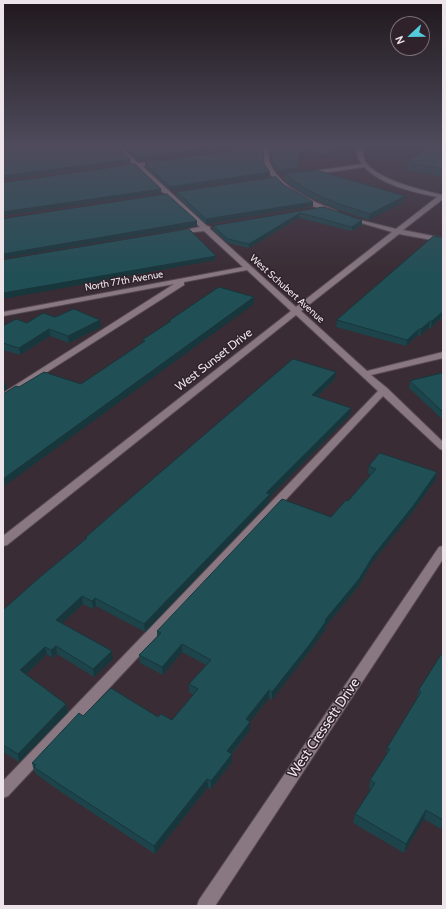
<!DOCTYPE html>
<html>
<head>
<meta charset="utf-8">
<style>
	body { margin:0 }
	#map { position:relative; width:446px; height:909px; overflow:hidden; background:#3a2c35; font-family:Cabin,sans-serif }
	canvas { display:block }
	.frame { position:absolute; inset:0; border:4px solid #ede4ea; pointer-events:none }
	.north { position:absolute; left:390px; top:16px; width:40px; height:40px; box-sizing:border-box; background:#30222b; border:1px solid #7c7077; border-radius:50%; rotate:248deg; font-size:11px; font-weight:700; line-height:16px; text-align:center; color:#ede4ea }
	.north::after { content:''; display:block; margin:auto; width:14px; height:18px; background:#53cbdb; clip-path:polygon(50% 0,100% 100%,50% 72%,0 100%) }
</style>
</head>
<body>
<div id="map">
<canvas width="446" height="909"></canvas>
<div class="frame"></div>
<div class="north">N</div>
</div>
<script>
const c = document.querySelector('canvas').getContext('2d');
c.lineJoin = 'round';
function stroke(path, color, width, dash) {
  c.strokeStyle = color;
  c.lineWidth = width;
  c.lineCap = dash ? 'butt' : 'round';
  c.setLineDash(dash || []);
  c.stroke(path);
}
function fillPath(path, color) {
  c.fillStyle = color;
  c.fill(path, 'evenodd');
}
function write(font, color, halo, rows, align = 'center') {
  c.font = font + ' Cabin,sans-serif';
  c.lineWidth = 3;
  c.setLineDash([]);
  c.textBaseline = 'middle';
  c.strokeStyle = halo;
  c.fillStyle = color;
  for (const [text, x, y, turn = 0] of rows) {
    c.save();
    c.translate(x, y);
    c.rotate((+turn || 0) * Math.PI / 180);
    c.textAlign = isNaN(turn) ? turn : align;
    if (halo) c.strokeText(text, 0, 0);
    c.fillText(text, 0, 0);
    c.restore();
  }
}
const minor = new Path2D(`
	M116,147H121L138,163L160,161V163L142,166L207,226L210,227V229L296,307L392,232L348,219V217L396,229L437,197C412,192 382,185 364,167L310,175L307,173L308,172L362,164L358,158L357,147H363C363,150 363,154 363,157C369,178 424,191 443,195V199L403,230L443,238V242L399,234L301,311L367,371L443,352V358L371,375L387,388L443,442V450L440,449L383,396L8,796L3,798V781L378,391L296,315L7,545L3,546V536L291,311L247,270L184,282V285L3,400V393L174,284L3,316V312L243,267L204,231L175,234V232L200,227L136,167L122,168V166L133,164Z
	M269,147C269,151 268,156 269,160C276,186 314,202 337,211V213C320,215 276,185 267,170C263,163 263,157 263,149L251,151L248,149L252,147Z
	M443,546V559L215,906H197L199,900L439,547Z`);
const wall = new Path2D(`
	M123,147H240L138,161Z
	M271,147H334L331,156L301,150L298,166L301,171L280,174L272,166Z
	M443,147V177L407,170L408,162Z
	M145,163L264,164L270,176L171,191L145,167Z
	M285,174L404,202L369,220L336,209L304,195L284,180Z
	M284,185L313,206L206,224L177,197V192Z
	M324,207L362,220V225L352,231L299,218L249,248L228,243L213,230V226Z
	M434,236L443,318L441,320L440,319L431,328H429L420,336L418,335L406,346L336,327L337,320Z
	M55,317L101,327L69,343L50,336L20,355L3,350V326L27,323Z
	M443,373V420L409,388L410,381Z
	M335,379L317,397L350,415L270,497L269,502L145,632L96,606L93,609L83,604L62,623L113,659L94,677L57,654L52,658L47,654L26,674L66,704L68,712L19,762L3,752V610L86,539V537Z
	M369,466L437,472L436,479L412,513L372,563L358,587L326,626V629L309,652L272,700L269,698L250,722V730L232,754V762L211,789L208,787L155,854L61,792L36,774L35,772L34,771L32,763L83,716L158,717L172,720L194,695L189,692V684L206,665L182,652L163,675L140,663L139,655L157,636V631L331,517L348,501L371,474H368Z
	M443,652V830L424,819L404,853L353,823L355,814L371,790L369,789L370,780L386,756L387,748L417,698L419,690Z`);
const shadedWall = new Path2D(`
	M3,147H23L3,150Z
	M211,147H240L138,161V157Z
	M302,147L297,168L301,167V171L280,174V170L297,166Z
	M333,147H334L331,156V152Z
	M130,159V163L3,180V176Z
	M270,172V176L171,191L170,187Z
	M161,189V193L3,216V212Z
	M405,196L404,202L369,220L370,214Z
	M313,202V206L206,224V219Z
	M300,213L299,218L249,248V244Z
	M362,220V225L352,231V227Z
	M197,221V226L3,258V254Z
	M216,256V260L3,299V293Z
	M254,297V304L3,487V479L14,471Z
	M441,313L440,319L431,328L432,321Z
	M442,313H443V318L441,320Z
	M100,320L101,327L69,343L68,336Z
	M430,321L429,328L420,336L421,329Z
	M49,329L50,336L20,355L19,348Z
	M419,329L418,335L406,346L407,340Z
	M336,372L335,379L312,402V395Z
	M6,382L7,389L3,392V384Z
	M351,408L350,415L270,497L269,502L145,632L144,624L266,493Z
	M437,472L436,479L412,513L372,563L358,587L326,626V629L309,652L272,700V692L325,620Z
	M82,596L83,604L57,628L56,620Z
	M95,598L96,606L93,609L92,601Z
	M182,644V652L163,675L162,667Z
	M56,646L57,654L52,658L51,650Z
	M45,647L47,654L22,678L20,670Z
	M112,651L113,659L94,677L93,669Z
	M269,690V698L250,722V730L227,759V751L246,719Z
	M66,704L68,712L19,762L18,754Z
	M232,754V762L211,789V781Z
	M207,779L208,787L155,854L154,846Z
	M426,810L424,819L404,853L406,844Z`);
const building = new Path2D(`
	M35,147H118L130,159L3,176V152Z
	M127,147H211L138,157Z
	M260,147H263L264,164L270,172L170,187L145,163Z
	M271,147H301L297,166L301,167L280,170L273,162Z
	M307,147H333L331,152Z
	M428,147H443V169L408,162Z
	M135,164L161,189L3,212V183Z
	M316,170L405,196L370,214L336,203L305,189L285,174Z
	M276,177L284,185L313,202L206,219L177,192Z
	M167,194L197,221L3,254V219Z
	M324,207L362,220L352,227L300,213L249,244L228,239L213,226Z
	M189,229L216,256L3,293V260Z
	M434,236L443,238V313H441L432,321H430L421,329H419L407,340L337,320Z
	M219,287L254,297L3,479V394L16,386L19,387L44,372L81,384L145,341L142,340L171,321H169Z
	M74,309L100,320L68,336L49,329L19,348L3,343V326L16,319L27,323L43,313L55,317Z
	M293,359L336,372L312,395L351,408L266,493L270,494L144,624L95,598L92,601L82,596L56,620L112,651L93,669L56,646L51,650L45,647L20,670L66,704L18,754L3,745V610L39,578L87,538L86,537L126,502Z
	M443,373V412L410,381Z
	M380,453L437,472L413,506L373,556L359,579L325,620L326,621L310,644L272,692L269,690L246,719L250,722L227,751L232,754L211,781L207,779L154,846L59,784L34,767L36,765L32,763L79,713L83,716L111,688L158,717L161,714L172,720L198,689L189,684L211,660L182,644L162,667L139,655L161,633L157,631L282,499L331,517L346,500L348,501L376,469L369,466Z
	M443,652V820L426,810L406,844L355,814L375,783L370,780L390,749L387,748L421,692L419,690Z`);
const farStreetnames = [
	["North 77th Avenue",124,281,-10],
	["West Schubert Avenue",287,289,42]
];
const streetNames = [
	["West Sunset Drive",214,360,-38]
];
const nearStreetnames = [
	["West Cressett Drive",324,728,-56]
];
stroke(minor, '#564a52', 2);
fillPath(minor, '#897882');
fillPath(wall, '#1c444a');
fillPath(shadedWall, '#17373c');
fillPath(building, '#214f56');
stroke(building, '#17373c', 1);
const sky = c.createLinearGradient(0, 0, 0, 275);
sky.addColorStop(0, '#20181d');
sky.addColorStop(0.53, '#4f4b5c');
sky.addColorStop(1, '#4f4b5c00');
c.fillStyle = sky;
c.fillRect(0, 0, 446, 275);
write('10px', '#ede4ea', '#30222b', farStreetnames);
write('12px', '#ede4ea', '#30222b', streetNames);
write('14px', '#ede4ea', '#30222b', nearStreetnames);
</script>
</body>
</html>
